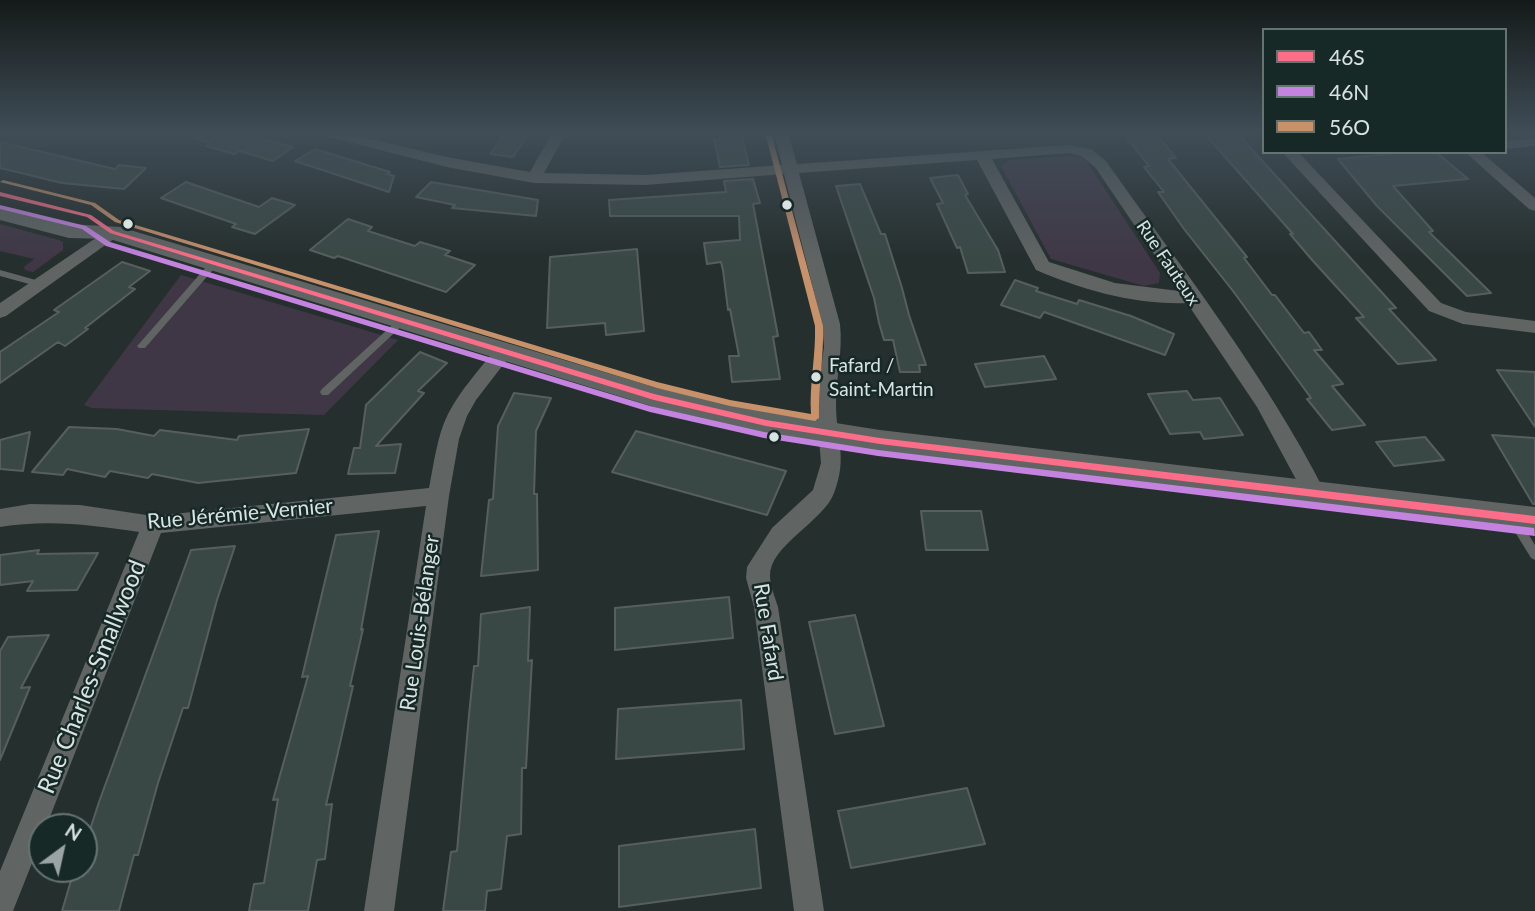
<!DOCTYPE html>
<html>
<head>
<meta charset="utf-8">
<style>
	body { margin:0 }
	#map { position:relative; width:1535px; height:911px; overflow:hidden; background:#252f2d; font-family:Lato,sans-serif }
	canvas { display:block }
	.legend { position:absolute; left:1262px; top:28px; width:245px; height:126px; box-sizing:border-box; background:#172926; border:2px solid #657471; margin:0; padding:9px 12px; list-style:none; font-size:21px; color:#d9e4e2 }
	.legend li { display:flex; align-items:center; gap:14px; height:35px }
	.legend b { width:35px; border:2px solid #657471 }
	.north { position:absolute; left:28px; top:813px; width:70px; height:70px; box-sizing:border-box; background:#172926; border:2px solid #657471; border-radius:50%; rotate:33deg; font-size:19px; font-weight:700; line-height:28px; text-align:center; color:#d9e4e2 }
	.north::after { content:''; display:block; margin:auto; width:24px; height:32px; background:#9aa5a3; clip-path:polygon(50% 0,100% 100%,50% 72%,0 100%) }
</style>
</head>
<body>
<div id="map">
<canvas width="1535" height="911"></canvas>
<ul class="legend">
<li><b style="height:9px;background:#fb6d88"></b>46S</li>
<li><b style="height:9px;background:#c483df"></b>46N</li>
<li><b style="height:9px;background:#c7916a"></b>56O</li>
</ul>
<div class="north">N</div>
</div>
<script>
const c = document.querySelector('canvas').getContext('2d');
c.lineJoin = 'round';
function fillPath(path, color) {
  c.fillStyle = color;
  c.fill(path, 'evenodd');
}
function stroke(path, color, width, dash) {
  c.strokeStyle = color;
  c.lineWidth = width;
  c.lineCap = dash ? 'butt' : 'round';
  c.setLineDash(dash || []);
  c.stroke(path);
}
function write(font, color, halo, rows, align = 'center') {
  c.font = font + ' Lato,sans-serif';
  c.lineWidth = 5;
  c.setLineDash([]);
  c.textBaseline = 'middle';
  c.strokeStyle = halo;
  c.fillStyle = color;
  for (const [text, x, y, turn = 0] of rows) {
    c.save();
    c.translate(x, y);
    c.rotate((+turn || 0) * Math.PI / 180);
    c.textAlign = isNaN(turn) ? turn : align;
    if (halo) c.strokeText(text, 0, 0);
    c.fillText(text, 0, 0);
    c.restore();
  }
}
const green = new Path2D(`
	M1071,156L1083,158L1089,165L1160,273L1159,283L1144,286L1051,259L1001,166L1010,160Z
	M0,224L59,240L63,242V250L33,272L25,270L24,267L34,259L0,251Z
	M181,275L398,340L324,415L92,408L84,405Z`);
const building = new Path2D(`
	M196,133H265L258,138L293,147L273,161L239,151L234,154L206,146L211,143L195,138Z
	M505,133H526L524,137L526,138L513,157L490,154Z
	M719,133H741L749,165L720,167L714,139H721Z
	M1123,133H1156L1176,158L1168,159L1247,257L1244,258L1272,295H1275L1304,333L1309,332L1322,350H1314L1343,384L1332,386L1365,425L1332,430L1307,399L1311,398L1233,291L1184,229L1158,192H1164L1144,167L1149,166Z
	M1204,133H1237L1396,308L1389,309L1436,360L1398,364L1356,318L1364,317L1313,261L1290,234H1293Z
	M0,142L115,169L119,165L146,168L124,189L62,183L0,168Z
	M315,149L390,172L387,174L394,176L389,192L295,161Z
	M1406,152H1436L1468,179L1393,186L1433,231L1429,232L1491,293L1467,296L1377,206L1338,159Z
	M958,175L968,194L965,195L998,250L1005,272L968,273L960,247L957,248L937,204L943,203L930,178Z
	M753,179L760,203L753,204L778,336L773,337L780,379L732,382L729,356H739L730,309L728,310L723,270L721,262L707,264L704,243L740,240L739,216H610L609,200L726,192L724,181Z
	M186,182L259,207L272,198L295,205L255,234L232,227L236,224L161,198Z
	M431,182L538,200L536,216L452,208L455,205L416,197Z
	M860,184L881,234H885L902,288L909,315L926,365H919L920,372H900L893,340H884L879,323L874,298L836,186Z
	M348,219L372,227L368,231L415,246L420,242L450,251L445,255L475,265L446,292L338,256L334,258L310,250Z
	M637,249L644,331L606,335L605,323L547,328L550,257Z
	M122,262L150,271L129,287L135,289L85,328L88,329L65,346L58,342L0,383V352L59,312L54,310Z
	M1015,280L1038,288L1036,291L1077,304L1079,300L1131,316L1174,334L1165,355L1044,312L1040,318L1001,305Z
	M420,352L447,363L418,391L424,393L376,446L401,444L395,473L348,474L354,448H360L366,405Z
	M1044,356L1056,379L985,387L975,364Z
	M1497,370L1535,372V427Z
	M1187,391L1193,400L1220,398L1243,435L1204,439L1200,432L1170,434L1148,394Z
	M514,393L551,398L536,431L534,494H537L538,570L481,576L489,500L493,499L498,426Z
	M69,427L117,429L154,436L160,430L237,440L239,436L309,429L296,473L198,483L152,474L148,478L110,471L105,477L67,469L63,475L32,472Z
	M636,431L786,471L767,515L612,472Z
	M30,432L23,471L0,469V440Z
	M1492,435L1535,438V504H1533Z
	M1425,437L1444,460L1394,466L1376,442Z
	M921,511H981L988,550H926Z
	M379,531L361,630L363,629L350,686H353L326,805L332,804L325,859L317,860L308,911H249L254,884L264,883L278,799L273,800L308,676L302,677L336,535Z
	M235,546L217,600L188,708H183L158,783L138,855H134L119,911H62L72,877L84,875V848L99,802L191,550Z
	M39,550L37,554L98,553L77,590L27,591L33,581L0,585V555Z
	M729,597L733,638L615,650V608Z
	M530,607L528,661L532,660L526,768H522L521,834L507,836L501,889L487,891L485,911H443L451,852L457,851L469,715L474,666H478L481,614Z
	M855,615L884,726L835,734L809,622Z
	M49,635L21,688L30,687L0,760V651L8,637Z
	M741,700L744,749L616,759L618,709Z
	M967,788L985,844L851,868L838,811Z
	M755,829L761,888L619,907V846Z`);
const lane = new Path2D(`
	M215,259L218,260V264L145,348H139L137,346L139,344L212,260Z
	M0,270L43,282L44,284L40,287L0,276Z
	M403,317L406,318L408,320L406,322L328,395H322L320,392L322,389L400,318Z
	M1513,514L1517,516L1535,545V560L1531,558L1507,519L1509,516Z`);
const street = new Path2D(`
	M323,133H347L447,157L530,172L552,133H566L544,173L645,175L782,165L774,133H788L797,164L1069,145L1091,149L1106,161C1182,269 1265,374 1325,492L1322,498L1314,501L1306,498L1257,407L1187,303C1136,305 1082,290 1036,270L977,160L799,173L840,324C843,351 836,377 836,404C836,439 848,457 834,493C824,521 769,546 770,576C770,586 775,597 778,607L824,911H794L754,607L746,578L747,567L772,528L813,490L821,463L816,404L824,347L822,324L784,174L645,185L534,183L447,167L325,136ZM1069,153L1081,156L1095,167L1179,291L1115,283L1049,262L992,159Z
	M1535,138V146L1505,149V141Z
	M1282,152H1298L1441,303L1466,312L1535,321V333L1463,324L1429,311Z
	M1465,152H1481L1535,198V211L1529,209Z
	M112,227L120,232L118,236L6,316L0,318V303Z
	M504,345L511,347L513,352L476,400L467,416L459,439L449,496L394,911H364L426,506L161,533L46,827H42V838L13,911H0V871L139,532C92,525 48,519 0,527V509L30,504L80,505L153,516L429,488C434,463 437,436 448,414C461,389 480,369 497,347Z`);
const secondary = new Path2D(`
	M0,206L69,224L120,227L654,387L766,412L880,430L1535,507V533L1162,485L937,460L766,434L654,407L110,239L69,238L0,220Z`);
const bus1 = new Path2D(`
	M0,192L91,215L114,231L654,394L766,420L880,438L1535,516V524L880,444L766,426L654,400L110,233L87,217L0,196Z`);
const bus2 = new Path2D(`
	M0,205L86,226L110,242L650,406L764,432L878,450L1534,528L1535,536L878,456L764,438L650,412L106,246L82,229L0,209Z`);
const bus3 = new Path2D(`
	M769,134L772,136L823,326C824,357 818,387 819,418L815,421L730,406L657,388L115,222L91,205L0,182L3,180L95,203L119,220L657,382L730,400L811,414C809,385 816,356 815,326L766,136Z`);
const markers = [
	[787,205,6,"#d9e4e2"],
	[128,224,6,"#d9e4e2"],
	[816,377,6,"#d9e4e2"],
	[774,437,6,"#d9e4e2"]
];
const farStreetnames = [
	["Rue Fauteux",1168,263,56]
];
const busNames = [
	["Fafard /",829,366],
	["Saint-Martin",829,390]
];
const streetNames = [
	["Rue Jérémie-Vernier",240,514,-5],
	["Rue Louis-Bélanger",420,623,-82],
	["Rue Fafard",768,632,81]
];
const nearStreetnames = [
	["Rue Charles-Smallwood",92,677,-68]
];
fillPath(green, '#403746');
fillPath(building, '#3a4845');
stroke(building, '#575f5e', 2);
fillPath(lane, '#606463');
fillPath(street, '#606463');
fillPath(secondary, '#606564');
fillPath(bus1, '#fb6d88');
fillPath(bus2, '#c483df');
fillPath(bus3, '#c7916a');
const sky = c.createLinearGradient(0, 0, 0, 261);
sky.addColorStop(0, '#141a19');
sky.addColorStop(0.51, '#404d57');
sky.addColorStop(1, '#404d5700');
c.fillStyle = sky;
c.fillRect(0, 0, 1535, 261);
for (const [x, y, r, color] of markers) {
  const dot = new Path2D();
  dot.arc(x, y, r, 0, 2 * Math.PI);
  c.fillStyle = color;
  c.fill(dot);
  stroke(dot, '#172926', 2.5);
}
write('18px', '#d9e4e2', '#172926', farStreetnames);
write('19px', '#d9e4e2', '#172926', busNames, 'left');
write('21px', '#d9e4e2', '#172926', streetNames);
write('24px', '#d9e4e2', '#172926', nearStreetnames);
</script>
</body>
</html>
